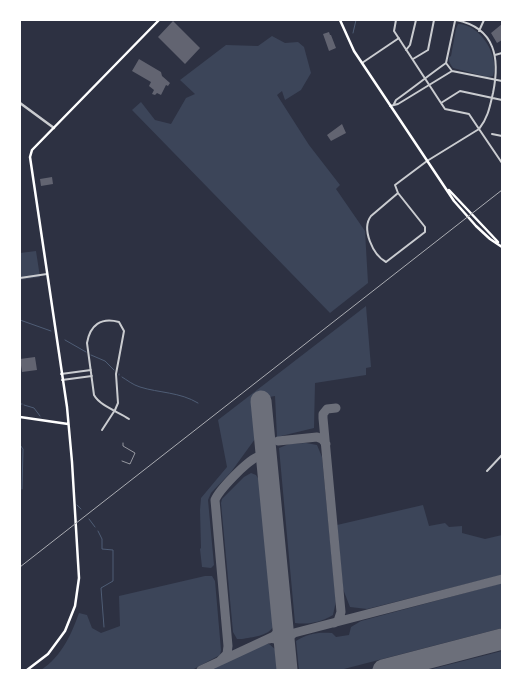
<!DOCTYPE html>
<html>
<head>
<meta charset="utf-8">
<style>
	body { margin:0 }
	#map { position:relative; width:522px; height:690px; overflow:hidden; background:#2d3142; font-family:"DejaVu Sans",sans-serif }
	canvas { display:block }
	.frame { position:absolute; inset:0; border:21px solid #fff; pointer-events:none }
</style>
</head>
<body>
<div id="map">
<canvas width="522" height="690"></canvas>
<div class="frame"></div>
</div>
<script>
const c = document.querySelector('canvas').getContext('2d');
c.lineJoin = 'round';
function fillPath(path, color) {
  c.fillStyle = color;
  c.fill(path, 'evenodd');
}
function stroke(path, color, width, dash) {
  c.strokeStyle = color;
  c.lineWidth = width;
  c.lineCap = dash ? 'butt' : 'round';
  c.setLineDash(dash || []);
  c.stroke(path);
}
const green = new Path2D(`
	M458,24C480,24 500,56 493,76L487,77L453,68C451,65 446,58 451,56L456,29Z
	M272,36L285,43L298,42L304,47L311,73L301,90L285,100L282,91L277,95L309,145L340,185L336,189L365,231L368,283L330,313L132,110L141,102L155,120L171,124L186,98L195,94L180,80L226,45L258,46Z
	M36,251L40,277L20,280V253Z
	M366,306L371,367L366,368V375L315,383L314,428L277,437L275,396L251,400L255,439L231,472L211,493L208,500L214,565L211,568L202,567L200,549L201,548L200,510L201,498L227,467L218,420Z
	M306,443L317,445L322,457L336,601L333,615C321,622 309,625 295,623L279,448L289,444Z
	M251,473L256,475L259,480L273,627C268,636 252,637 242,639H237L233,632L221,503L222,499L244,477Z
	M423,505L429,526L445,523L449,527L462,526V533L485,539L502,535V575L367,609L350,607L343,589L337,525Z
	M205,576H212L215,581L221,650L220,655L192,670H41C62,656 71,635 79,613L87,615L92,628L101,633L120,626L119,596Z
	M502,583V628L340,670H299L296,641C309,633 318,632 332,633L336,637L349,635L351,627L361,621Z
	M265,644H269L275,649L277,670H210Z
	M502,651V670H428Z`);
const stream = new Path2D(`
	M353,33L356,20
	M20,320L51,331
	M65,340L86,352
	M91,355L105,361L114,370
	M119,374V375
	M122,377C127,380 133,385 140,387C159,393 180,392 198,403
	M20,404H22
	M24,405L34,408L40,416
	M20,445L23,449L22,489
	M77,505L81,509
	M89,519L95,527
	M98,531L102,539V549L113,550V581L101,588L104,627`);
const taxiway = new Path2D(`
	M278,441L317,437L322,439L326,444
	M334,623L338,621L341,612L323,418V414L327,409L336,408
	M268,639C278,637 284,643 285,652
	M285,645L289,637L294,633L502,579
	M220,661L227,654L228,646L215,500C219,490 246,462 257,457
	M201,670L274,636L282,628V618`);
const runway = new Path2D(`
	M261,401L287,670
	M383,670L502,639`);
const building = new Path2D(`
	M173,21L200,48L185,64L158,37Z
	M502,24V40L497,43L491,33Z
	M329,32L330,35H331L336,48L329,51L323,34Z
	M139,59L161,72L162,76L170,83L168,86L166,85L161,95L157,93L155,95L152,94L154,90L149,86L151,82L132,71Z
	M342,124L346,133L331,141L327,135Z
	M52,177L53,184L41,186L40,179Z
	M35,357L37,370L22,372L20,359Z`);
const path = new Path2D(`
	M122,461L130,464L135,453L123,446V443`);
const minor = new Path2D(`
	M396,20L394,31L441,103L460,91L502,100
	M456,20C496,28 500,59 493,93C490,106 488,118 479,129L502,163
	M479,31L484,20
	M406,50L410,45L416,20
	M495,55L502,53
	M413,59L428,50L434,20
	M362,63L399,38
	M452,71L446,63L455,21
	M394,104L396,100C413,88 429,75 446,63
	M390,106L398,104L452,71L502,81
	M492,134L502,136
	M398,193L371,216C361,229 373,255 386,262L425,232V227L398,193L395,185L427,161L479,129L469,114L445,109L441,103
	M20,278L47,274
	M61,374L91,370
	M62,380L92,376
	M102,430L115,410L118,403L116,374L124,331L119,322C101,317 90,325 87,343L94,395C100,406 119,412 129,419
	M487,471L502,455`);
const tertiary = new Path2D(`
	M20,103L54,128`);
const secondary = new Path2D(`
	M340,20L354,51L454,201L476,226L490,239L502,247
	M449,190L498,242
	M20,417L68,424
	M27,670L48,654L65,631L75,606L79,578L72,462L67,407L30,157L32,150L159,20`);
const rail = new Path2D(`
	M20,567L502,190`);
fillPath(green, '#3c4559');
stroke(stream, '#4f5d75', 1);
stroke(taxiway, '#6c6f7a', 9);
stroke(runway, '#6c6f7a', 21);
fillPath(building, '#626471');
stroke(path, '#fff', 0.5);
stroke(minor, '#caccd0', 2);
stroke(tertiary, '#caccd0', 2.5);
stroke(secondary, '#fff', 2.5);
stroke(rail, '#abadb3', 1);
</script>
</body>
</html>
